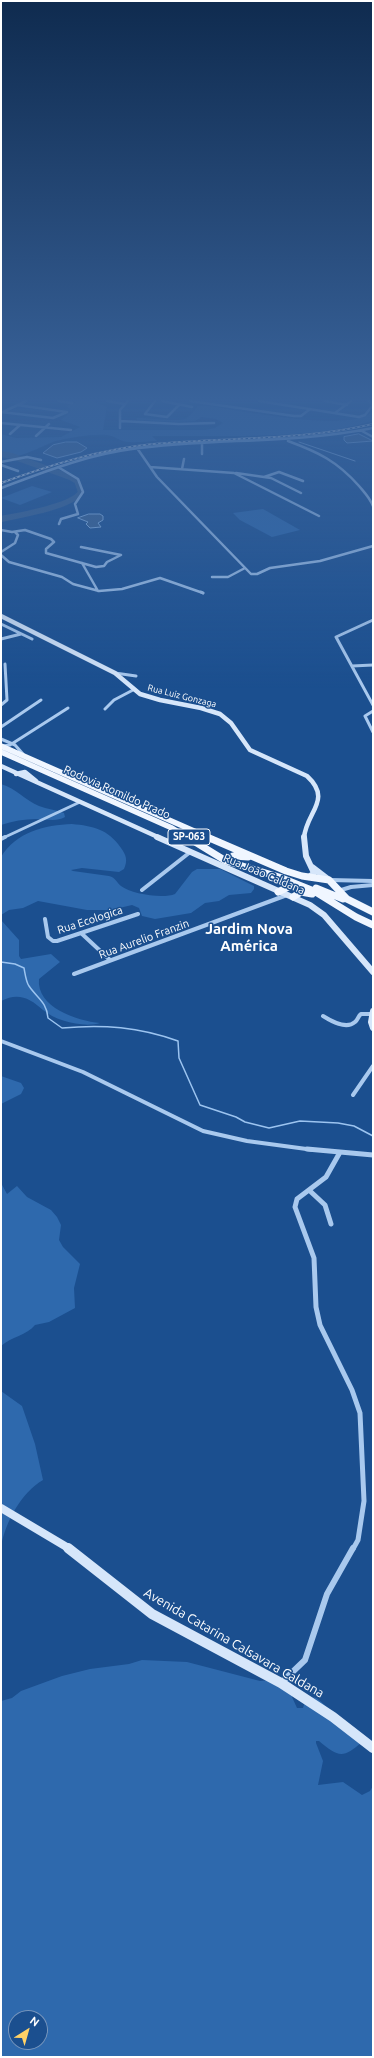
<!DOCTYPE html>
<html>
<head>
<meta charset="utf-8">
<style>
	body { margin:0 }
	#map { position:relative; width:374px; height:2058px; overflow:hidden; background:#1b4f8f; font-family:Ubuntu,sans-serif }
	canvas { display:block }
	.frame { position:absolute; inset:0; border:2px solid #fff; pointer-events:none }
	.north { position:absolute; left:8px; top:2010px; width:40px; height:40px; box-sizing:border-box; background:#1b4f8f; border:1px solid #7695bc; border-radius:50%; rotate:37deg; font-size:11px; font-weight:700; line-height:16px; text-align:center; color:#fff }
	.north::after { content:''; display:block; margin:auto; width:14px; height:18px; background:#ffd166; clip-path:polygon(50% 0,100% 100%,50% 72%,0 100%) }
</style>
</head>
<body>
<div id="map">
<canvas width="374" height="2058"></canvas>
<div class="frame"></div>
<div class="north">N</div>
</div>
<script>
const c = document.querySelector('canvas').getContext('2d');
c.lineJoin = 'round';
function fillPath(path, color) {
  c.fillStyle = color;
  c.fill(path, 'evenodd');
}
function stroke(path, color, width, dash) {
  c.strokeStyle = color;
  c.lineWidth = width;
  c.lineCap = dash ? 'butt' : 'round';
  c.setLineDash(dash || []);
  c.stroke(path);
}
function write(font, color, halo, rows, align = 'center') {
  c.font = font + ' Ubuntu,sans-serif';
  c.lineWidth = 3;
  c.setLineDash([]);
  c.textBaseline = 'middle';
  c.strokeStyle = halo;
  c.fillStyle = color;
  for (const [text, x, y, turn = 0] of rows) {
    c.save();
    c.translate(x, y);
    c.rotate((+turn || 0) * Math.PI / 180);
    c.textAlign = isNaN(turn) ? turn : align;
    if (halo) c.strokeText(text, 0, 0);
    c.fillText(text, 0, 0);
    c.restore();
  }
}
const green = new Path2D(`
	M77,401H92L107,407L103,430H205L215,428L223,423L216,419L202,417L195,421L176,422L137,420L136,418C147,417 180,423 187,418C191,415 194,410 198,406H208C241,410 351,434 373,411V421C305,441 223,435 152,436L157,441C147,441 133,444 123,441C117,439 112,435 106,435C92,434 69,438 56,441C42,445 15,463 1,455V434L16,438L61,437L80,427L61,420L70,412V409L66,406Z
	M32,486L52,492L20,505L1,498Z
	M263,509L300,530L272,537L240,520L233,513Z
	M1,784C16,788 26,801 39,806C47,809 56,810 64,813L65,817C56,822 47,819 36,819C25,819 12,821 1,825Z
	M72,824C93,826 108,829 121,848C126,855 128,860 124,869L119,872L82,868L71,870L73,871L109,876C116,878 116,882 121,886C131,894 163,899 175,894L192,872L197,869H220L254,886V889L251,893L229,895L219,901L205,903L191,913L155,919L142,916L139,908L132,905L111,910H87L38,901L23,908L9,910L1,915V857C16,832 45,825 72,824Z
	M1,920L19,940V956L21,959L51,954L60,962L39,979C36,1007 77,1021 100,1023C84,1028 56,1021 43,1010C30,998 18,992 1,1001Z
	M1,1076L21,1083L24,1088L21,1094L1,1104Z
	M1,1183L7,1194L17,1186L27,1197L51,1210L57,1217L61,1225L59,1240L63,1247L80,1264L74,1288L75,1308L49,1322L35,1325C27,1335 11,1337 1,1346Z
	M1,1391L22,1406L35,1444L43,1480C21,1493 6,1521 1,1546Z
	M142,1660L187,1662L260,1681L287,1679L291,1683L292,1697L297,1708H303L306,1698C309,1698 313,1697 316,1698C320,1699 355,1735 362,1742C343,1759 338,1757 319,1741H316V1743L323,1761L318,1785L343,1782L362,1795L370,1791L373,1786V2057H1V1701L12,1698L21,1691L62,1676L90,1669L129,1664ZM16,2018H40V2042H16Z`);
const water = new Path2D(`
	M359,434L373,441L347,443L344,440V437Z
	M66,442H77L87,448L81,452L57,458L43,453L53,445Z
	M89,514H100L103,516V520L98,523L101,527L90,528L86,524L88,522L78,518Z`);
const streamFar1 = new Path2D(`
	M299,442L355,461`);
const stream = new Path2D(`
	M1,962L15,964L24,968C25,973 26,982 29,986C37,998 47,1002 48,1018L62,1028C103,1024 139,1027 178,1041L179,1058L200,1105L236,1117L245,1122L269,1128L300,1121L338,1123L354,1126L373,1136`);
const river = new Path2D(`
	M1,454L12,456L70,477L77,481L81,492C74,506 17,516 1,519`);
const streetFar4 = new Path2D(`
	M58,401L72,403
	M107,401L125,404
	M155,401L145,414L167,417L179,405
	M162,401L192,407
	M190,401L294,416H301L310,409
	M259,401L359,417L365,415L373,405L369,401
	M325,401L347,405
	M1,412L53,418L67,412L17,405
	M3,412L26,401
	M335,413L351,401
	M120,421L179,424L214,423
	M1,423L71,430
	M120,428V410L128,401
	M362,431L373,437
	M10,434L20,425
	M36,436L49,424
	M288,441C318,452 337,461 359,486C364,492 370,498 373,506
	M202,444V454
	M137,448L157,477L251,574H257L270,568L320,561L373,546
	M1,462L27,457L41,460
	M1,465L18,471
	M58,467L78,479L83,492L75,504L78,514L61,519L59,524
	M150,467L234,473L319,516
	M182,469L184,459
	M236,473L271,478L301,493
	M264,477L279,472L303,481
	M1,488C44,472 86,455 132,449C212,438 293,444 373,428
	M1,530L12,532L25,530L51,539L54,542L46,549V553L96,567L104,566L107,562L121,555L81,547
	M1,552L15,543L18,535L15,532
	M1,555L9,562L62,577L73,584L99,591L122,589L160,578L203,593
	M82,563L98,591
	M212,577H228L245,568`);
const streetFar3 = new Path2D(`
	M201,592L203,593
	M373,620L336,637L373,705
	M1,624L32,639
	M1,639L21,634
	M352,666L373,665
	M115,673L136,676
	M1,705L7,700L5,664
	M105,709L114,700L133,690
	M373,711L365,716L373,732
	M1,727L41,700
	M1,739L15,745L23,754
	M3,746L10,745L68,708
	M3,838L80,802`);
const streetFar2 = new Path2D(`
	M1,839L5,837
	M330,880L373,881
	M142,890L189,853
	M338,891L351,887L373,885
	M45,919L48,937L53,941H57L138,914
	M81,933L110,960
	M74,974L287,895
	M323,1016C331,1021 346,1030 355,1022C358,1020 358,1016 361,1014H372
	M1,1041L83,1072L203,1131L247,1141L314,1150
	M353,1095L373,1066`);
const streetFar1 = new Path2D(`
	M307,1149L373,1155
	M339,1154L326,1177L297,1199L295,1207L314,1258L316,1307L320,1325L352,1390L360,1413L364,1501L358,1540L353,1549
	M310,1191L325,1205L331,1224`);
const street = new Path2D(`
	M281,1683L305,1660L327,1594L353,1548`);
const secondaryFar3 = new Path2D(`
	M1,616L115,673L140,694L160,700L201,708L220,714L231,723L250,750L307,776C333,800 306,812 304,838
	M1,766L160,838
	M16,774L25,772L36,781`);
const secondaryFar2 = new Path2D(`
	M157,837L310,905L324,915L373,972
	M304,837L306,856L314,873L309,877
	M312,867L329,880
	M373,1011L371,1022L373,1028`);
const secondaryFar1 = new Path2D(`
	M1,1508L70,1549`);
const secondary = new Path2D(`
	M68,1548L152,1614L281,1683L333,1717L373,1748`);
const primaryFar1 = new Path2D(`
	M1,746L210,838
	M1,752L172,828L188,838`);
const primary = new Path2D(`
	M187,837L226,861L279,877L314,891L356,917L373,925
	M207,837L286,871L302,876L329,880L347,899L373,912
	M237,863L232,859L233,856L248,857
	M316,888L343,899
	M278,892L290,886L284,881
	M293,897L301,892L312,894`);
const rail = new Path2D(`
	M1,483C50,465 101,449 153,444C227,437 300,441 373,424`);
const farStreetnames = [
	["Rua Luiz Gonzaga",182,696,14]
];
const shields = [
	[189,837,42]
];
const shieldNames = [
	["SP-063",189,837]
];
const streetNames = [
	["Rodovia Romildo Prado",117,792,24],
	["Rua João Caldana",264,874,23],
	["Rua Ecologica",90,920,-18],
	["Rua Aurelio Franzin",144,939,-20]
];
const nearStreetnames = [
	["Avenida Catarina Calsavara Caldana",234,1643,30]
];
const districtNames = [
	["Jardim Nova",249,929],
	["América",249,946]
];
fillPath(green, '#2e69ad');
fillPath(water, '#3c6290');
stroke(water, '#9cc4f0', 1);
stroke(streamFar1, '#9cc4f0', 1);
stroke(stream, '#9cc4f0', 1.5);
stroke(river, '#3c6290', 6);
stroke(streetFar4, '#a9c9ee', 2.5);
stroke(streetFar3, '#a9c9ee', 3);
stroke(streetFar2, '#a9c9ee', 4);
stroke(streetFar1, '#a9c9ee', 5);
stroke(street, '#a9c9ee', 6);
stroke(secondaryFar3, '#d6e6fa', 4.5);
stroke(secondaryFar2, '#d6e6fa', 6);
stroke(secondaryFar1, '#d6e6fa', 8);
stroke(secondary, '#d6e6fa', 10);
stroke(primaryFar1, '#f0f6ff', 5.5);
stroke(primary, '#f0f6ff', 7);
stroke(rail, '#fff', 2);
stroke(rail, '#1b4f8f', 1, [2.5]);
const sky = c.createLinearGradient(0, 0, 0, 689);
sky.addColorStop(0, '#0f2b4f');
sky.addColorStop(0.58, '#39639b');
sky.addColorStop(1, '#39639b00');
c.fillStyle = sky;
c.fillRect(0, 0, 374, 689);
write('9px', '#fff', '#1b4f8f', farStreetnames);
for (const [x, y, w] of shields) {
  const box = new Path2D();
  box.roundRect(x - w / 2, y - 8, w, 16, 3);
  c.fillStyle = '#1b4f8f';
  c.fill(box);
  stroke(box, '#fff', 1);
}
write('bold 10px', '#fff', null, shieldNames);
write('11px', '#fff', '#1b4f8f', streetNames);
write('13px', '#fff', '#1b4f8f', nearStreetnames);
write('bold 15px', '#fff', '#1b4f8f', districtNames);
</script>
</body>
</html>
